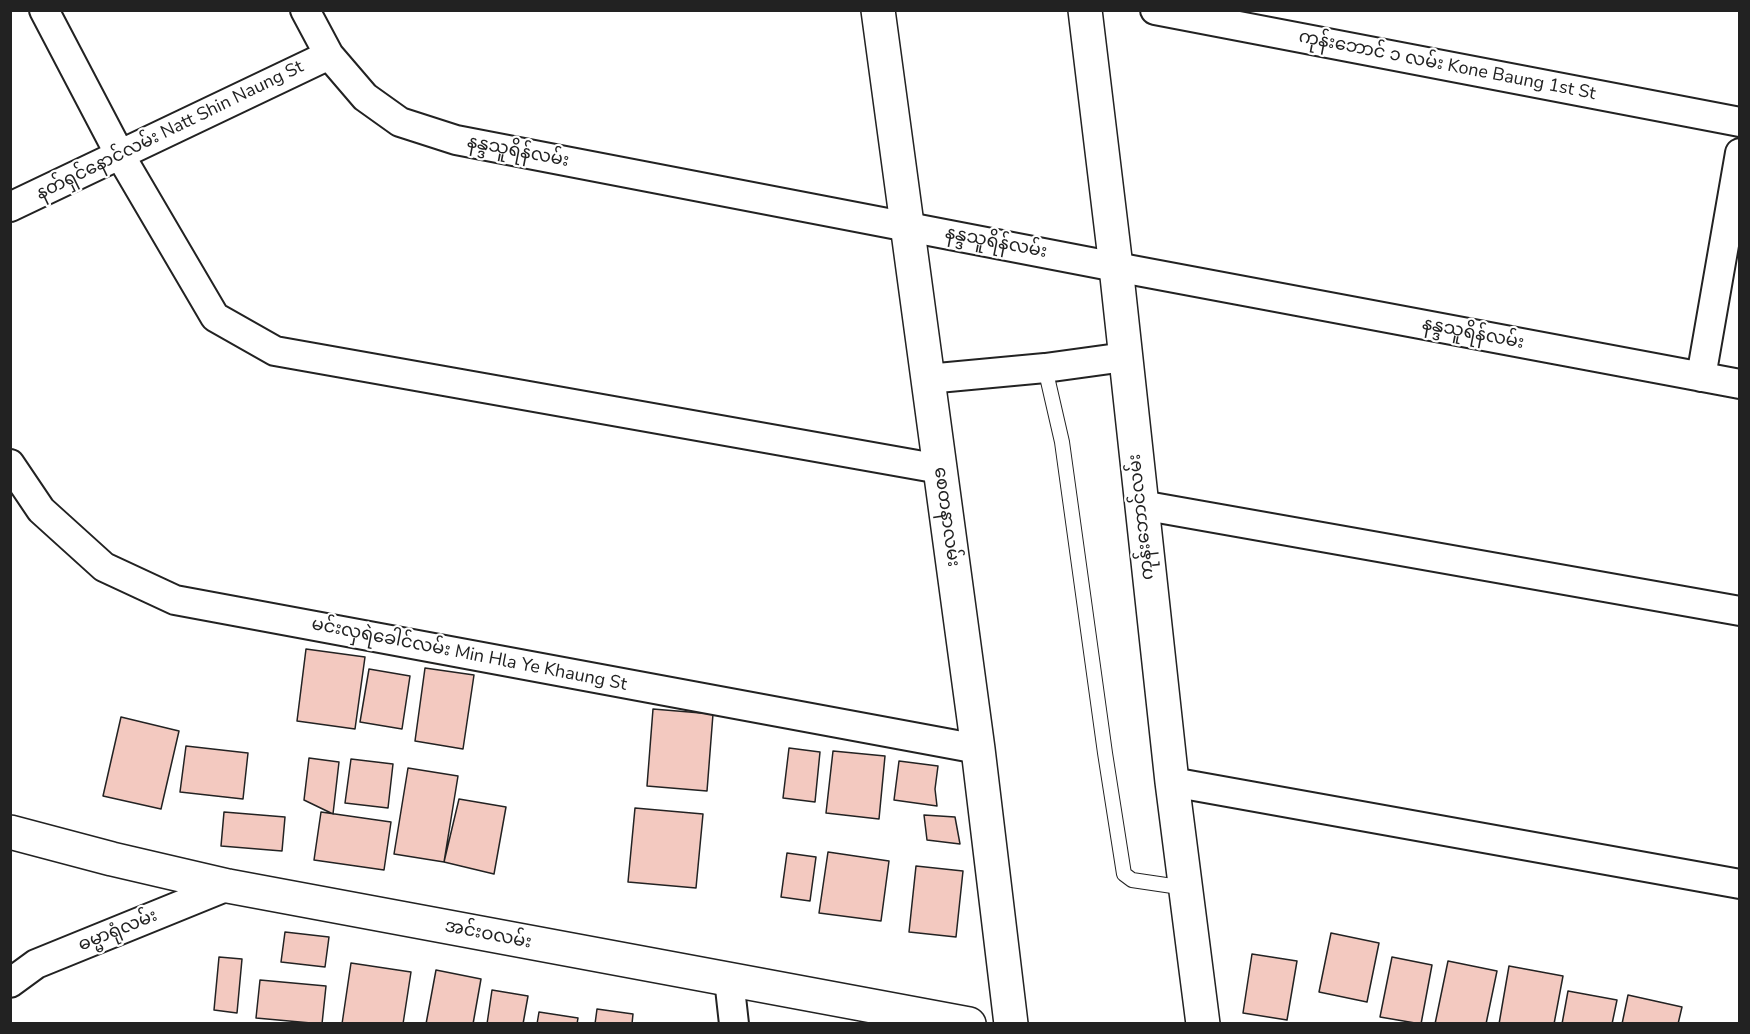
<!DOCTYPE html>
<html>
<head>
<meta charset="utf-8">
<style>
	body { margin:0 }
	#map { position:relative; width:1750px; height:1034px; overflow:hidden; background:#fff; font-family:"Nunito Sans",sans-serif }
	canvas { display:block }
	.frame { position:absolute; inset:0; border:12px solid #222; pointer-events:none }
</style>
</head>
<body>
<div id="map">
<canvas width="1750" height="1034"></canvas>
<div class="frame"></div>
</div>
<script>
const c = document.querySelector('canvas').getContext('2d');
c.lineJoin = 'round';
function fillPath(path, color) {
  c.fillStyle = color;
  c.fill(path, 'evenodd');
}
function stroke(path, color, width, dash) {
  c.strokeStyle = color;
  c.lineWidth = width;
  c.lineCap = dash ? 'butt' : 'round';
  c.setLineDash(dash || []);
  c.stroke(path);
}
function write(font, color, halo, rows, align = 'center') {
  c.font = font + ' "Nunito Sans","Noto Sans Myanmar",sans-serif';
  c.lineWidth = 4.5;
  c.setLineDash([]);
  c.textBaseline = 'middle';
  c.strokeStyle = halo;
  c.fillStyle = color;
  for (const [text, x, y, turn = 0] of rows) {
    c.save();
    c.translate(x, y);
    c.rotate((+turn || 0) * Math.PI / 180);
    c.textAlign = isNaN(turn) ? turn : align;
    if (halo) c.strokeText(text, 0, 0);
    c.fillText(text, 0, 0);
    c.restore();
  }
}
const building = new Path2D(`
	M306,649L365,657L355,729L297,721Z
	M425,668L474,675L463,749L415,741Z
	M369,669L410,676L402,729L360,722Z
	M653,709L713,714L707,791L647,786Z
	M121,717L179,731L161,809L103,796Z
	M186,746L248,753L243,799L180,792Z
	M789,748L820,752L815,802L783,798Z
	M833,751L885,756L879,819L826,813Z
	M309,758L339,762L333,814L304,800Z
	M351,759L393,764L388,808L345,803Z
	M899,761L938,766L935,789L937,806L894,800Z
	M408,768L458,776L444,862L394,854Z
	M459,799L506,807L494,874L444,862Z
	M635,808L703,814L696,888L628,882Z
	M224,812L285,817L282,851L221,846Z
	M321,812L391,822L384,870L314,860Z
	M924,815L955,817L960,844L927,840Z
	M828,852L889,861L881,921L819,913Z
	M787,853L816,857L810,901L781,897Z
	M916,866L963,871L956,937L909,932Z
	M285,932L329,937L325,967L281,962Z
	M1331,933L1379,943L1367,1002L1319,992Z
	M1252,954L1297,961L1287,1020L1243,1013Z
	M219,957L242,959L237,1013L214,1010Z
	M1392,957L1432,965L1421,1024L1380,1017Z
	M1448,961L1497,971L1486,1024H1435Z
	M351,963L411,972L403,1024H342Z
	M1509,966L1563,976L1554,1024H1499Z
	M436,970L481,979L473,1024H426Z
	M260,980L326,986L322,1024L256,1018Z
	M492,990L528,996L523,1024H487Z
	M1568,991L1617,1000L1612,1024H1562Z
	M1628,995L1682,1007L1678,1024H1622Z
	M597,1009L633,1014L632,1024H595Z
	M539,1012L578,1018L577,1024H537Z`);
const lane = new Path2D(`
	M1045,368L1062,442L1105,753L1124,874L1132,880L1186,888`);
const street = new Path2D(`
	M44,10L120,155L215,317L275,351L940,469
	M305,10L329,55L365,97L400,122L456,140L1116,267L1740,384
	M1155,10L1740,122
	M10,207L329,55
	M1701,377L1740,153
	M927,379L1045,368L1125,357
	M10,464L41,510L104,567L175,600L978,749
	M1141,505L1740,611
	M1172,782L1740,884
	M729,979L734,1024
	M10,983L36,964L228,886`);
const secondary = new Path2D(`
	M878,10L978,749L1011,1024
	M1085,10L1116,267L1172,782L1203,1024
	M10,832L112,859L228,886L969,1024`);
const streetNames = [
	["ကုန်းဘောင် ၁ လမ်း Kone Baung 1st St",1447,66,11],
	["နတ်ရှင်နောင်လမ်း Natt Shin Naung St",170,131,-26],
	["နန္ဒသူရိန်လမ်း",518,152,11],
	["နန္ဒသူရိန်လမ်း",996,243,11],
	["နန္ဒသူရိန်လမ်း",1473,334,11],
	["စေတနာလမ်း",946,517,82],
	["ကုန်းဘောင်လမ်း",1142,517,-96],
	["မင်းလှရဲခေါင်လမ်း Min Hla Ye Khaung St",469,655,11],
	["ဓမ္မာရုံလမ်း",118,931,-22],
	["အင်းဝလမ်း",488,935,11]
];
fillPath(building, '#f3c9c0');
stroke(building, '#222', 1.5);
stroke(lane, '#222', 16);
stroke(street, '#222', 32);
stroke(secondary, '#222', 36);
stroke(lane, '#fff', 14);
stroke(street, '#fff', 28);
stroke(secondary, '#fff', 33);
write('18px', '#222', '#fff', streetNames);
</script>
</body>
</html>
